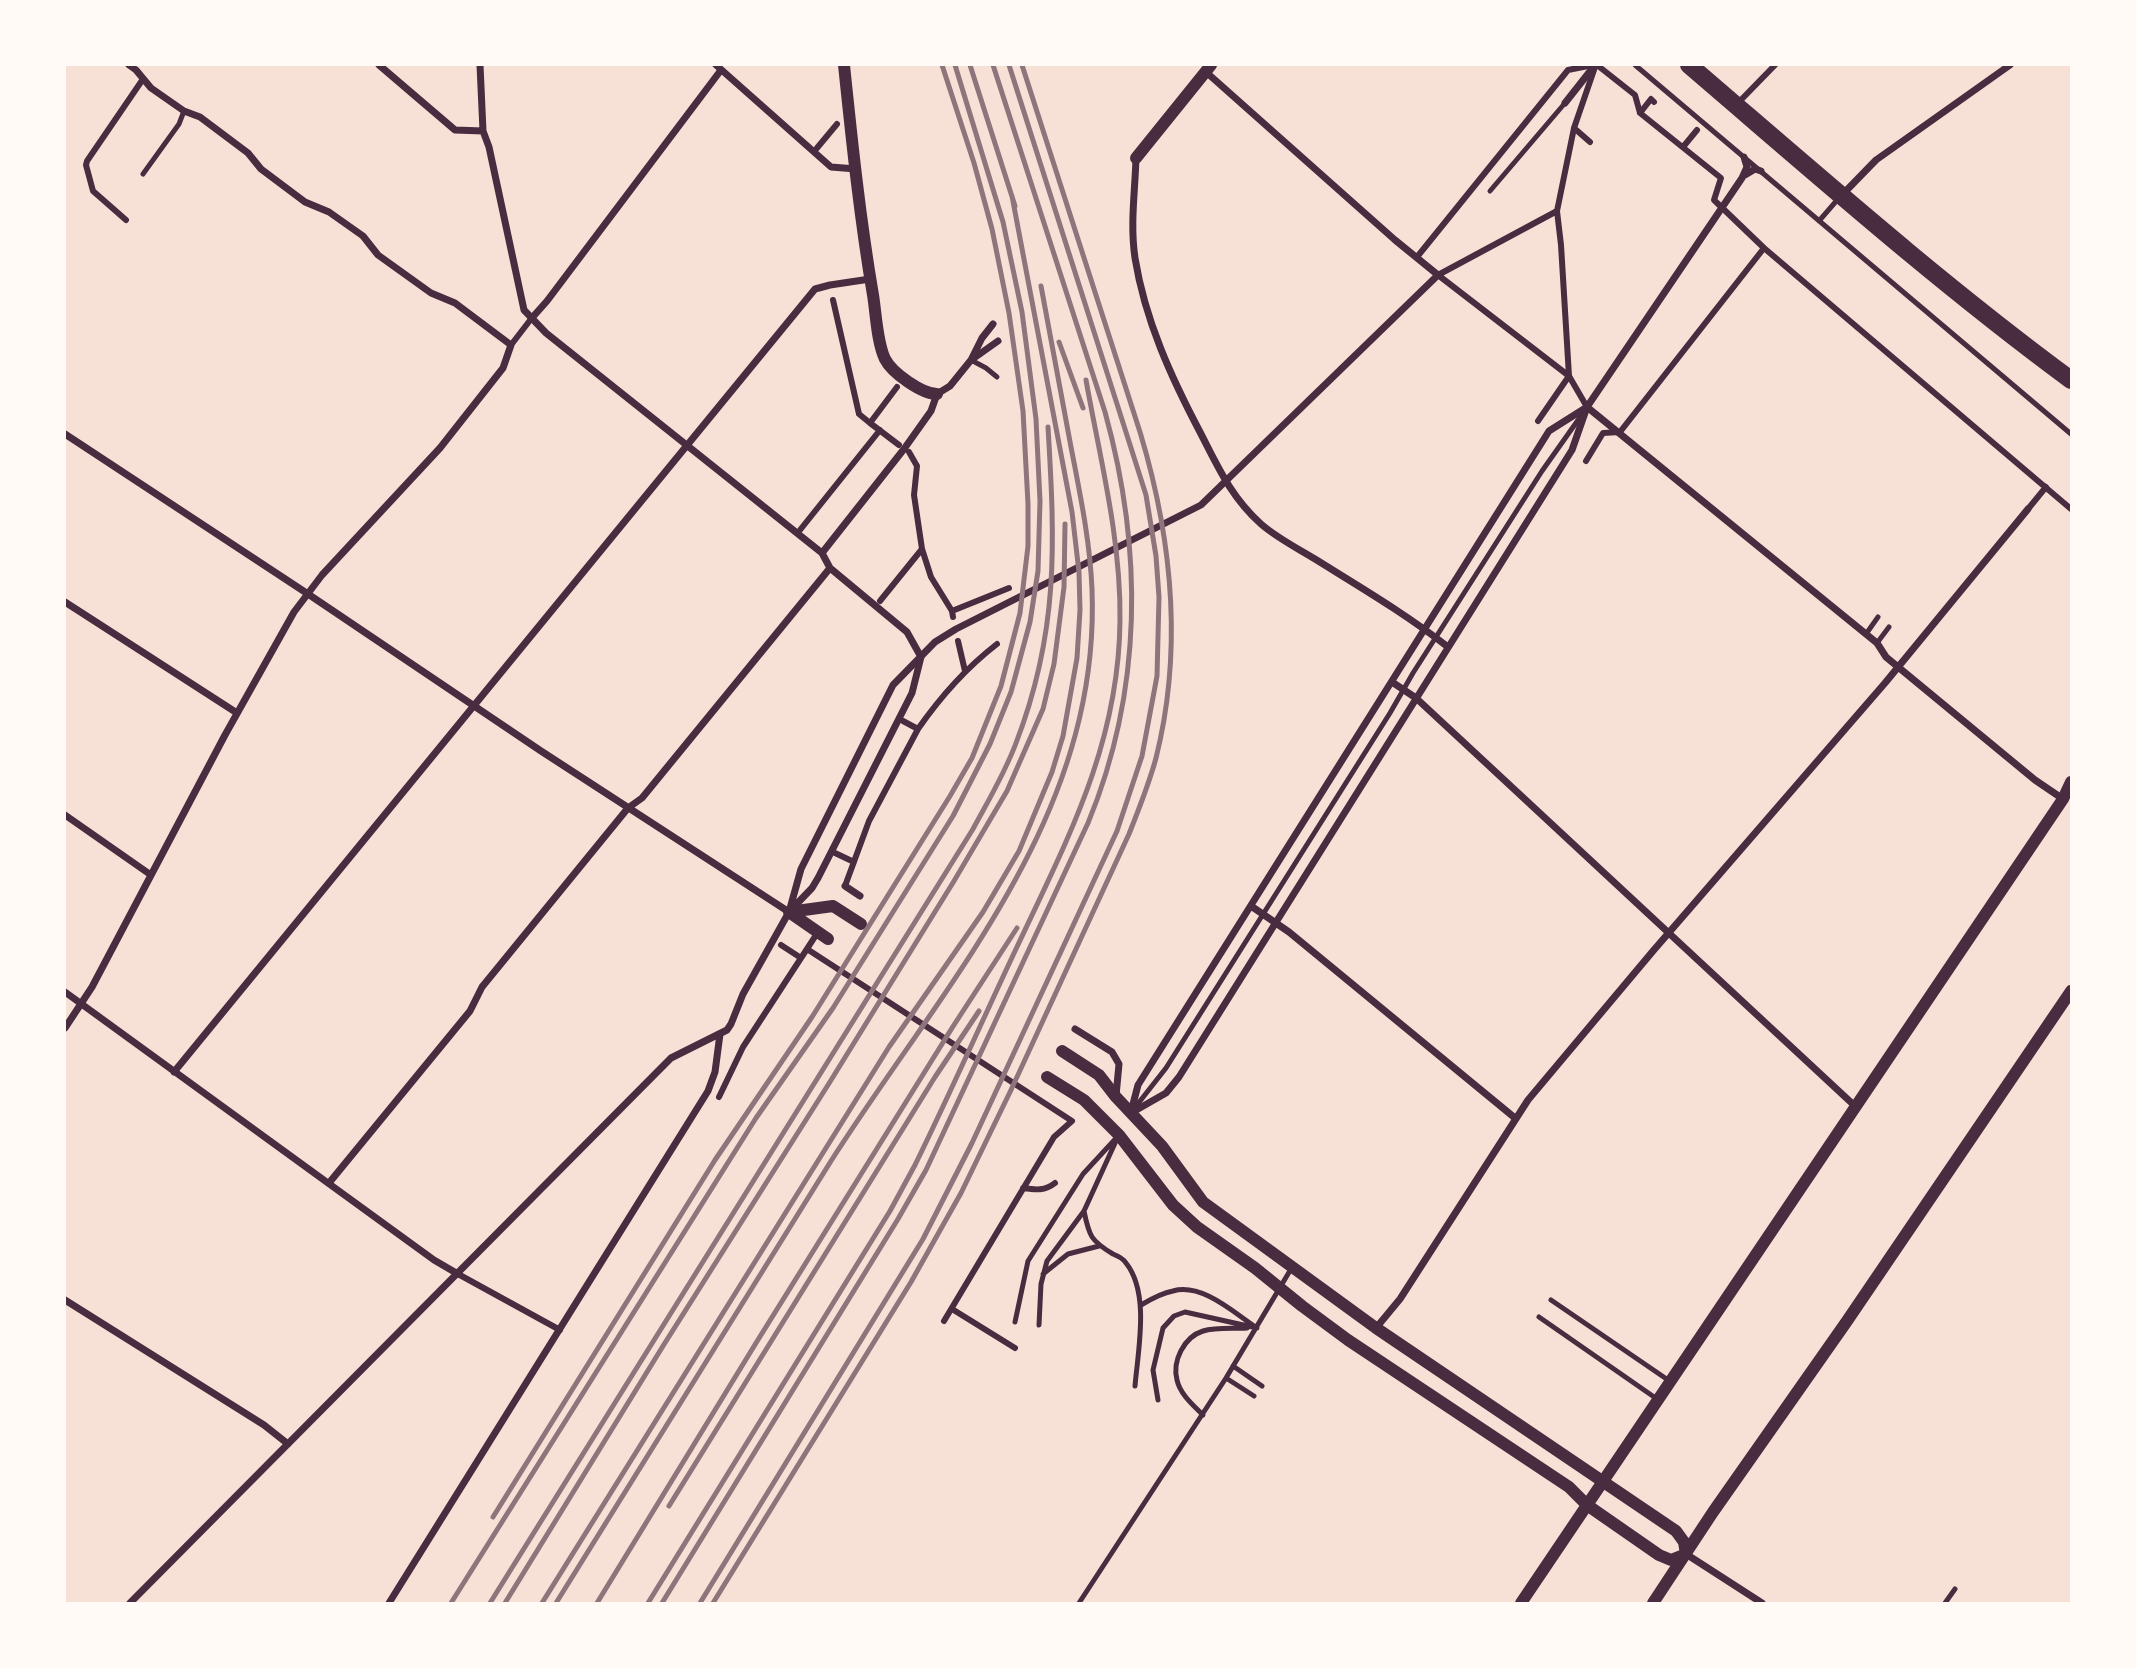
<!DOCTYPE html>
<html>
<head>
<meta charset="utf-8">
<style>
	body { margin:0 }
	#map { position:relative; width:2136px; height:1668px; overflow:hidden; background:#f7e1d7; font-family:"Libre Baskerville",serif }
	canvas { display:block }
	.frame { position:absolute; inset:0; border:66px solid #fffaf5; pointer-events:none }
</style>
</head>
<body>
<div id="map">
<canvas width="2136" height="1668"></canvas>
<div class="frame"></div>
</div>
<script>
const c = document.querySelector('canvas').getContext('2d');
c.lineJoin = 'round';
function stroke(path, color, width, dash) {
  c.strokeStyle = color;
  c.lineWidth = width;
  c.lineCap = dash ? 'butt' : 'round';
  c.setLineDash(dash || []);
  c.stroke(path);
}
const service = new Path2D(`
	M1635,65L2071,434
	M143,174L179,124L184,111
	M1490,191L1565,103
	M1819,221L1838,199
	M971,360L986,368L997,377
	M1866,634L1878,617
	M1877,643L1889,627
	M1133,1110L1166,1068L1390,713L1413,673L1542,471L1583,413
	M1084,1211C1089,1236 1091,1241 1113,1254C1118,1256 1123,1258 1126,1263C1150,1293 1138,1350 1135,1386
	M1043,1274L1068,1254L1099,1246
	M1551,1300L1671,1382
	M1141,1305C1151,1299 1162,1293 1173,1291C1201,1283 1232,1311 1254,1326
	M1539,1317L1657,1399
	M1015,1322L1028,1261L1083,1174L1119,1135
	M1039,1325L1041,1284L1047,1261L1084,1211L1116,1141
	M1233,1366L1262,1386
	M1226,1378L1254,1396
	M1158,1400L1153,1370L1163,1328L1174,1316L1185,1312L1257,1328
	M1203,1415C1193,1405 1180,1394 1177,1380C1172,1361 1184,1337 1203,1331C1216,1327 1233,1329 1247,1328
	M1079,1603L1226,1378L1291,1269
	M1945,1603L1955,1589`);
const pedestrian = new Path2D(`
	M1597,65L1635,95L1640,113L1721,178L1714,200L1764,248L2071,509
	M1737,104L1775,65
	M1640,113L1651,99L1654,102
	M1574,128L1590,142
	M1683,147L1697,130
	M817,148L837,124
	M1557,211L1438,275L1569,376L1587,407
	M126,220L93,191L86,165L87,161L143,79
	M1417,257L1568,70L1593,65
	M833,300L859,414L870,423
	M511,345L531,319
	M897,387L870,423L899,445
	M1538,421L1569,376L1561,245L1557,211L1574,128L1595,67
	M909,452L917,466L914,495L922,549L931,577L952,611L953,617
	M1586,461L1603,433L1620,432L1764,248
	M2028,509L2046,487
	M800,530L880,430
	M880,601L922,549
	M952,611L1009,588
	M958,641L965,671
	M903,721L918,729C941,696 966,668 997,644
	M835,853L854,862
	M845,886L869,821L918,729
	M781,945L801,958
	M807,949L1072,1121L1054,1137L944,1321
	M719,1097L743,1047L818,932
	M1023,1188C1036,1190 1045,1191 1055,1183
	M458,1274L560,1330
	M952,1309L1015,1348`);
const minor = new Path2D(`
	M379,65L455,130L483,131
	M480,65L483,131L489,147L524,310L546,333L822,553L830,568L907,632L921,657
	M716,65L831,167L856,169
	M1565,103L1595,65
	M1136,158C1135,192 1130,224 1135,258C1145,320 1171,377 1200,432C1218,467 1231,497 1261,524C1277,538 1297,548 1315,559C1360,587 1406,614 1448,647
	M1745,175L1755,169L1761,171
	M1842,195L1876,160L2010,65
	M531,319L547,301L721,70
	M974,358L998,341
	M1587,407L1877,643L1886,657L2035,780L2063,799
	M65,434L308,594L541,751L789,912
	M822,553L904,449L931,411L937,394L950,386L971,360L982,338L993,324
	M65,602L237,713
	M1392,682L1416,698L1856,1107
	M65,815L151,875
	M845,886L860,896
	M1251,906L1289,932L1515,1118
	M789,912L812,888L818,878L912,693L921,657
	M65,992L434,1260L458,1274
	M65,1028L92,987L225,735L294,612L322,575L440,448L503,368L511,345L455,303L431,293L378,255L363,236L329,212L305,202L261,169L248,153L200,117L184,111L151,88L136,70L129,65
	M1075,1029L1112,1052L1119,1064L1116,1096
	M174,1072L815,289L830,285L870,279
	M1131,1112L1138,1085L1549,431L1587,407
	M1131,1113L1166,1093L1179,1077L1572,450L1587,407L1742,178L1747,167L1744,157
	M329,1183L470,1011L482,987L628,808L642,798L830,568
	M65,1300L264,1425L288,1444
	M1376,1328L1400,1299L1528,1100L1653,951L1885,683L2028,509
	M1686,1554L1762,1603
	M130,1603L671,1058L727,1030L731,1024L743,994L789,912L801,869L893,685L935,642L956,629L1201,505L1438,275L1395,240L1206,72
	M389,1603L708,1091L715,1072L720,1034`);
const tertiary = new Path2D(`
	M844,65C852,142 860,219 873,295C876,313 877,343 885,359C892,373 922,394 937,394
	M1136,158L1211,65
	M789,912L833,906L861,924
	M789,912L828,939
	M1062,1051L1099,1075L1116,1097L1162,1146L1203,1202L1376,1328L1676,1531L1684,1542L1686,1554
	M1047,1077L1084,1100L1119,1135L1173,1205L1197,1227L1255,1268L1302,1306L1348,1340L1569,1487L1587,1505L1659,1555L1671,1560L1686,1554
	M1521,1603L2063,799L2071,782
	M1653,1603L1713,1512L1847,1321L2071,991`);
const primary = new Path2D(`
	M1689,65C1814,172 1938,282 2071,380`);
const rail = new Path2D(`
	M970,65L1015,206
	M1059,342L1083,408
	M669,1506L935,1077L979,1011
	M493,1517L715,1160L812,1017L950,796L972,758L1001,686L1020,613L1028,546V504L1023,411L1009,313L992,229L974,163L942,65
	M451,1603L756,1118L833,1008L953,816L990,744L1011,692L1030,622L1038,571L1040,501L1036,419L1022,312L1003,222L955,65
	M490,1603L973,829C988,801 1005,773 1016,743C1059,632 1055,543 1048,427
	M505,1603L663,1346L828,1085L954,881L1007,791L1043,709L1054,664L1064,587L1065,524
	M542,1603L889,1047L983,912L1019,851L1052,772L1063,736L1077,658L1080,610L1079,572L1072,512L1012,196
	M556,1603L831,1161C946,981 1101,817 1092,589C1090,541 1080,494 1071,447C1061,394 1051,340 1041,286
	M597,1603L756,1343L952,1028L1017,928
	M648,1603L890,1211L915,1165C950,1094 982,1021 1016,949C1067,840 1119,745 1120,620C1121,538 1100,459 1086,380
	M662,1603L898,1219L926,1170L1088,823C1143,690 1143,549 1105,412L993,65
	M700,1603L923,1239L972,1143L1117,831L1142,756L1157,676L1159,597L1156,556L1146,495L1009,65
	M713,1603L911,1282L961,1193L1011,1090L1129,834C1139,809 1149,784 1156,758C1183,650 1172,538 1140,432L1022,65`);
stroke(service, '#4a2c40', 5);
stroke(pedestrian, '#4a2c40', 6);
stroke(minor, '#4a2c40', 7);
stroke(tertiary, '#4a2c40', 12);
stroke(primary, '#4a2c40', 18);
stroke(rail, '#8f747c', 5);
</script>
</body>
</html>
